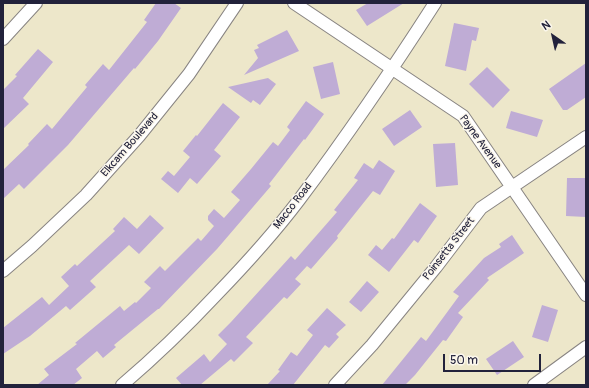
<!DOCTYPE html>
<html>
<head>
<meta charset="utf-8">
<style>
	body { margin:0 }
	#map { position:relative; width:589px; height:388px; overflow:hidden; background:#ede7ca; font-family:Pangolin,sans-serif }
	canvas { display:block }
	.frame { position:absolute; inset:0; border:4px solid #22223b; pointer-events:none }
	.north { position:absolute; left:533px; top:16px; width:40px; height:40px; -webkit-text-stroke:3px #fbf7ec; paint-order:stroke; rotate:326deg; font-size:11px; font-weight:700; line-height:16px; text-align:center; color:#22223b }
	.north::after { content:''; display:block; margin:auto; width:14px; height:18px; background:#22223b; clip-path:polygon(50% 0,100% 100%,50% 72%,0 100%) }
	.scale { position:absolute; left:443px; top:354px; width:98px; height:18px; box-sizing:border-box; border:2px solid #22223b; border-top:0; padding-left:5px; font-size:12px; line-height:14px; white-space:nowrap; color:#22223b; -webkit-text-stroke:3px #fbf7ec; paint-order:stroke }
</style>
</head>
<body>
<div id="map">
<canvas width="589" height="388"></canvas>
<div class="frame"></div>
<div class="north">N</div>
<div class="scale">50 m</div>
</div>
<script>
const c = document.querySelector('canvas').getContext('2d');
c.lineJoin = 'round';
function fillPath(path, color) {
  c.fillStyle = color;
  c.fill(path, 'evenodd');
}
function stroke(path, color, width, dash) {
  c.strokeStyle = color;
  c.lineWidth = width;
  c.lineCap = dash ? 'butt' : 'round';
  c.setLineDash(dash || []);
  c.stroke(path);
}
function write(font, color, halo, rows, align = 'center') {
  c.font = font + ' Pangolin,sans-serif';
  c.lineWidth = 3;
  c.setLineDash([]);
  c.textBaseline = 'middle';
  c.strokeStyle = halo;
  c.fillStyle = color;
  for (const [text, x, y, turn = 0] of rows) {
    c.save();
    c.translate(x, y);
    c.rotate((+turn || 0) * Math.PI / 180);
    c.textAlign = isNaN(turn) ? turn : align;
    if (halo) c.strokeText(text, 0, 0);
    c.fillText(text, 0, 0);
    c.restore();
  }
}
const building = new Path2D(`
	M156,3H174L181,8L158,41L135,69L134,68L68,145L24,189L19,184L3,199V170L29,145L28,144L47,124L52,129L87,87L85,85L103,64L109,70L147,22L144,20Z
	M368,3H404L367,26L356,10Z
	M454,23L479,28L476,41L472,40L466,71L445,66Z
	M287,30L299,51L244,75L258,58L254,50L259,48L257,45Z
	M38,49L53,62L23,98L29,104L3,129V90L17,76L15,75Z
	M333,62L340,94L321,99L313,67Z
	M586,63V97L567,110H563L549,89Z
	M487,67L510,90L493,108L469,84Z
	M268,78L276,84L260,105L253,100L251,103L228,87Z
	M306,101L324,114L305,140L304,139L269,184L271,186L217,249L159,309H158L114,345L116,347L103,358L97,351L76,369L82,378L73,385H37L49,375L44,369L77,344L75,343L120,306L124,311L135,302L136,303L151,288L144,282L160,266L165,271L198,238L201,241L214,226L208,220V216L214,209L224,218L240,200L231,192L251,169L273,142L278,146L290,130L287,127Z
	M223,103L240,117L214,150L221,156L197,184L190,178L178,193L161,179L168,171L174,176L190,157L183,151L196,135L197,136Z
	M410,110L422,127L394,146L382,129Z
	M511,111L543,120L537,137L506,128Z
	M455,143L458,185L436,187L433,144Z
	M379,160L395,171L380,195L373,191L337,236L338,238L311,269L307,266L295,279L301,284L287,299L284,297L246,337L253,343L234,362L231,359L200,385H182L176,378L204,354L210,362L227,344L218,335L231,322L291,256L295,260L337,212L334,210L358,180L354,178L364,163L373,169Z
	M567,178H586V217L566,216Z
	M420,203L437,216L418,243L414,240L389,272L368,255L376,245L382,250L392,238L394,239Z
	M150,215L164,228L139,254L129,245L90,281L96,287L70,310L66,306L30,336L3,354V328L42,297L49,305L69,286L61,277L75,264L77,266L115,231L113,229L124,217L137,229Z
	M512,235L524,253L487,278L489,280L458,313L463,317L446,341L443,340L415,375L405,385H382L421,337L426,341L459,296L453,292L484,258L501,247L499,244Z
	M367,281L379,292L361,312L349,302Z
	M542,305L558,310L548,342L532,337Z
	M327,308L346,325L336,334L339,337L329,348L325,345L293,385H267L280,371L278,370L291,352L297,356L313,335L307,330Z
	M513,341L524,357L497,375L486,359Z`);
const street = new Path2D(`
	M294,3L463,116L586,295
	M3,39L36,3
	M3,271L32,246L86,195L139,136L189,74L237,3
	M122,385C155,357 186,327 216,295C245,265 274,233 299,200C347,136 392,70 435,3
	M335,385L372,345L436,267L481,208L586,137
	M534,385L586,347`);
const streetNames = [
	["Payne Avenue",480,142,54],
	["Elkcam Boulevard",130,145,-49],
	["Macco Road",293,206,-52],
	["Poinsetta Street",449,249,-52]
];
fillPath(building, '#bfacd5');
stroke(street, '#888482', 14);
stroke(street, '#fff', 12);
write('11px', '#22223b', '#fbf7ec', streetNames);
</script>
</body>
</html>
